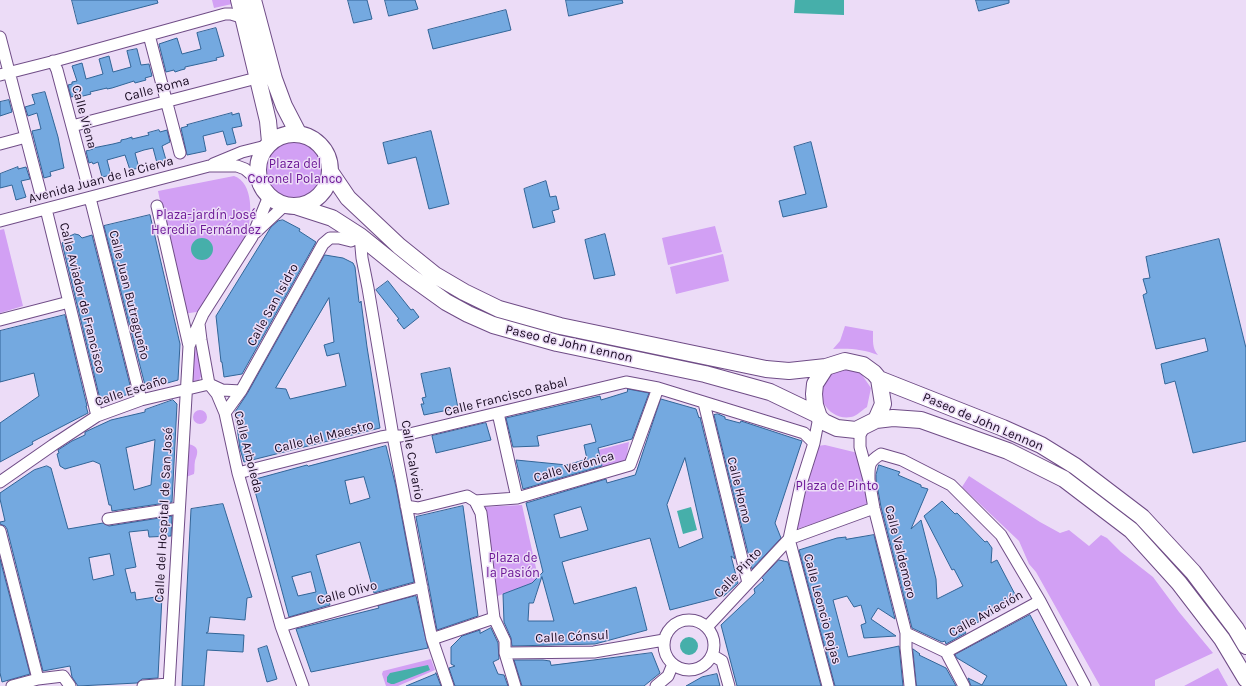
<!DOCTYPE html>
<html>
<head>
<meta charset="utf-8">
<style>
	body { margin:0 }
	canvas { display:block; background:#ecdcf7 }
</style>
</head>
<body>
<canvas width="1246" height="686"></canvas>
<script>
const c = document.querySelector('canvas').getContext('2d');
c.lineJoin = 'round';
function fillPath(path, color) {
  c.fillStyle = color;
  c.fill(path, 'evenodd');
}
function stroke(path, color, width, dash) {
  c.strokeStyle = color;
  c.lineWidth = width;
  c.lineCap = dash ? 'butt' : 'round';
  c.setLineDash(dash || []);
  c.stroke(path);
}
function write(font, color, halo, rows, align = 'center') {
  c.font = font + ' Karla,sans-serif';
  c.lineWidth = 3;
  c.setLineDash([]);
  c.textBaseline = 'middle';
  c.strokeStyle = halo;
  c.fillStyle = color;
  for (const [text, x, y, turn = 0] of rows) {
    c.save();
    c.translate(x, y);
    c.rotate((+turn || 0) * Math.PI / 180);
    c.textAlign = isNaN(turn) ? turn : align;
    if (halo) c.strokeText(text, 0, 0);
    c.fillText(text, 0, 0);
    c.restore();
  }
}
const green = new Path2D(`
	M212,0H231L232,4L214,8Z
	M266 171a29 29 0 1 1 58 0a29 29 0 1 1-58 0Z
	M234,176C254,183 252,217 247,233C244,241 237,250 233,257C223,275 213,293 203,311L183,314L158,191Z
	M715,226L722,252L668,265L662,238Z
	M4,229L23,306L0,313V230Z
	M723,254L729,281L676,294L670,267Z
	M845,326L873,331C873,340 872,349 878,355C863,349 849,348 833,349L840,341Z
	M195,346L203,373L199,380L190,382Z
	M841,368L860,372L871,388L867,407C862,410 857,416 851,417C830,421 812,396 825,378C829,374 837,371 841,368Z
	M193 417a7 7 0 1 1 14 0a7 7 0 1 1-14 0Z
	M629,442L626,461L603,468L598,450Z
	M188,444C200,446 198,453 195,461C194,466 195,470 194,474L186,477Z
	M825,445L858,453L869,505L797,529L806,484L817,446Z
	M969,476L1040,522L1060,533L1069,530L1089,546L1101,535L1107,538L1121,552L1153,577L1179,612L1213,653L1155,680V686H1100L1036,572L1029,564L1019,541L962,487Z
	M522,505L538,577L532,583L495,597L482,507Z
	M431,659L435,670L398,686H386L382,674L383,671Z
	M1218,668L1228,686H1184Z`);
const water = new Path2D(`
	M795,0H844V15L794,13Z
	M191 249a11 11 0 1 1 22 0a11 11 0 1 1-22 0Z
	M691,507L697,530L683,534L677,511Z
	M680 646a9 9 0 1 1 18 0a9 9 0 1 1-18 0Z
	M428,665L430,670L394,684H391L387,682V677L390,673Z`);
const building = new Path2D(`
	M72,0H157L158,3L78,24Z
	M348,0H367L372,19L354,23Z
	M385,0H415L418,9L389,16Z
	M566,0H622L623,3L569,16Z
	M976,0H1009V3L979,11Z
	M506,10L511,30L433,49L428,30Z
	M216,28L224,56L216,58L217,60L185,67V69L181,70L175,72L174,70L166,72L159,44L177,38L182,54L201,49L197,33Z
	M137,49L141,65L149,64L152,76L145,78L146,80L135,83L134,81L112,88L107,89V88L90,92L91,94L79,97V95L71,97L68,85L72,84V82L77,81L72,66L82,63L86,79L103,74L99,59L109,56L113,72L131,67L127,51Z
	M45,92L58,137L64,168L50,172L51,176L44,178L32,131L41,129L37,113L28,116L25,107L35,104L32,95Z
	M9,100L12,112L0,116V102Z
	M232,113V115L239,113L242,126L232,128L236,143L227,145L223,131L203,136L206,151L187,155L181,128L188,126L187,125Z
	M159,130L160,132L167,130L170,142L162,146L166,160L157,163L153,148L144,150L135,153L139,168L130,170L125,155L107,160L111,175L102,177L98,162L93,164L92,162L89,163L86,151L93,149V148L113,144L121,142V140L126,139L132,137V139L149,135L148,133Z
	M431,131L449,204L429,209L416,157L388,164L383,143Z
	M811,142L827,207L783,217L779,201L806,194L794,147Z
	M18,167V169L26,167L30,179L21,181L26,197L16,200L12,185L0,188V174Z
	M546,181L550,197L556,196L559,209L552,211L555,222L533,228L524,189Z
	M150,215L180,344L178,380L146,389L104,226Z
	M283,220L300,229L299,231L316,242L242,374L224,377L222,362H221L216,316L271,227L278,221Z
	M75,234L79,235L82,238L92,235L132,393L101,403L62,243L64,242L68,237Z
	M605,234L615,275L594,279L585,240Z
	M1219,239L1246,348V441L1193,453L1175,381L1165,384L1161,364L1208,351L1205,338L1156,349L1143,295L1147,293L1143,279L1150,278L1146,257Z
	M325,255L343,258L353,263L355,267L359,302L360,303L361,301L367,347L380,428L244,462L240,449L235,412L247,394ZM329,298L334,342L324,345L327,356L339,353L346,386L290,399L286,389L276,388Z
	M388,281L411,310L413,309L419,317L404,329L397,320L399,319L376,290Z
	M65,315L87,406H86L88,413L32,442L33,444L0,462V423L39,396L34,373L0,382V331Z
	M450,368L458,408L424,415L421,404H424L422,398L426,397L421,374Z
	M628,389L649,393L632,439L598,448L602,466L523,489L516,460L567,465L587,459L584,445L596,442L591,424L537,436L539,446L513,447L506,418L600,396L601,400L627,392Z
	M661,399L696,409L699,418L700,417L735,559L731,556L738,583L724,596L670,610L650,538L572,559L562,562L574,604L636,587L647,630L595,644L512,646L511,638L504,622L503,594L532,583L543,572L526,503L606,479L607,483L635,475ZM685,458L703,538L679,548L667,505ZM581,507L588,530L560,538L554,515ZM542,577L554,621H528L529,603H533Z
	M173,400L177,404L172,502L112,511L111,505H109L100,464L93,461L65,469L60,466L57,454L59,453L58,450L72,441L85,435V432L111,420L145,412V410ZM155,440L151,485L134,490L126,448Z
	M718,414L725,417V419L740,423L741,421L802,441L775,523L781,538L752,569L714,415Z
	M486,423L491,440L436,453L432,436Z
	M386,446L396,487L414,582L374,593L360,542L316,555L330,605L289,617L252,480L307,465L308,466ZM364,477L370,498L350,504L345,481ZM311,572L316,592L298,596L292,577Z
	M879,465L900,472L898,475L921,485V487L928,489L911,529L921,520L936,579L937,599L963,586L954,569L952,570L924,516L942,501L955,514L957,513L985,542L987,541L992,548L991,563L997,560L1018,600L964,630L966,633L946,644L945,641L942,642L912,628L881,507L876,479V475Z
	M47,466L51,468L68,529L103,523L109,526L172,516L171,536L149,537L148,530L129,532L136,567L125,569L131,593L135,592L136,600L162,596L158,678L142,679L137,683L78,686L72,677L70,666L43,671L7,529L5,526L0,524V522L5,521L0,499V493L34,470ZM110,554L114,575L93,580L89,558Z
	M223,504L252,597L247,598L245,620L210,617L208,632L206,633L244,635L243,652L207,650L204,686H182L191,509Z
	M463,506L478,616L437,630L416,517Z
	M874,535L895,619L878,608L871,619L896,636L864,638L861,625L866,623L861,605L854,607L847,596L833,600L848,657L899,646L903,686H835L799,550L837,538L846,537V539Z
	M0,559L30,674L2,682L0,673Z
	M779,560L788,562L821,686H737L721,625L755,593L754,589L764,580L762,578Z
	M416,596L428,648L311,672L296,629L379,608L378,606Z
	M1030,615L1067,686H971L968,678L982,685L987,676L957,658L955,655Z
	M491,628L498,643L499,659L493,662L498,674L504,675L508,686H455L449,668L455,666L451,664V647L462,636L480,630V633Z
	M267,646L277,679L267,682L258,649Z
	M913,649L920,654L919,655L946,668L956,686H917Z
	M652,653L660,673L644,686H522L514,660H543L550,661L551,665Z
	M436,673L441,686H406L435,674Z
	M717,674L720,686H686L702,677Z`);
const minor = new Path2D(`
	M149,35L180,153
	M0,37L40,191
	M53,61L57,70L86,179
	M0,75L55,61L225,14H231L244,18
	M72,126L249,80
	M0,144L26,137
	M213,164L242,152L266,146
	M90,198L141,400
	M157,206L189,346
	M46,209L97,416
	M0,221L209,166H237L245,169L260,182
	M255,233L285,205
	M0,320L69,302
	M199,324L201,340L209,384L217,394L225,413L238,473L281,626L303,686
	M704,403L748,583
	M225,413L241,391L323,244L330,238H339L351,241L360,236L362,258L368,288L393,436L428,620L432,639L448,686
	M498,413L517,498
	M819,417L814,443L801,484L789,539L828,686
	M864,427L860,435V447L869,480L874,508L906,633V648L910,686
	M238,473L381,437L387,436H401L626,382L658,388L804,433L814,443
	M869,480C869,465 868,462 881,454L902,460L951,485L1001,535L1040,601L1085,686
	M0,482L53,445L97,416L141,400L209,384L222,390L241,391
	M475,501L517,498L630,465L658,388
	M475,501L481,513L494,618L505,641V653L515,686
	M406,506L418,508L467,496L475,501
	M108,519L179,508
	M0,531L38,679
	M664 645a25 25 0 1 1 50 0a25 25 0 1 1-50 0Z
	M281,626L422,587
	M707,627L789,539L874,508
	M906,633L946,652L964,686
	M432,639L494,618
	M946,652L1040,601
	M505,653L594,652L664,640
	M712,655L722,661L729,686
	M12,686L38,679L63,676L70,686
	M143,686L169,684
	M169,686L189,346L203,314L252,237L269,196
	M656,686L668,676L673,664`);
const highway = new Path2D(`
	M239,0L268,121L270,142
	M253,0L274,79L284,106L298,133
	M258 170a36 36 0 1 1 72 0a36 36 0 1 1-72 0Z
	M331,173L348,198L399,246L435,275L464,292L499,309L560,326L766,369L789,371L826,367
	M298,207L332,218L360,236L407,274L446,302L468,314L493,325L557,343L705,374L770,392L818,415
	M845,361L863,365L874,373L879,379L883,404L876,420L856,430L837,428L824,422L819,417L815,405L814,394L815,384L826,367Z
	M879,379L1003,428L1041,445L1075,466L1142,517L1193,572L1236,629L1246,646
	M876,420L893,418L921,420L1008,451L1064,479L1131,530L1179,583L1222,639L1246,679`);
const streetNames = [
	["Calle Roma",157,89,-15],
	["Calle Viena",84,117,75],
	["Avenida Juan de la Cierva",101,180,-15],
	["Calle Juan Butragueño",129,295,76],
	["Calle Aviador de Francisco",82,298,76],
	["Calle San Isidro",273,305,-61],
	["Paseo de John Lennon",569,344,13],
	["Calle Escaño",131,391,-18],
	["Calle Francisco Rabal",506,397,-14],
	["Paseo de John Lennon",983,422,23],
	["Calle del Maestro",324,437,-14],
	["Calle Arboleda",248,452,76],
	["Calle Calvario",412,460,80],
	["Calle Verónica",574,467,-16],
	["Calle Horno",739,490,76],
	["Calle del Hospital de San José",164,515,-87],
	["Calle Valdemoro",900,552,76],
	["Calle Pinto",738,573,-47],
	["Calle Olivo",347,593,-15],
	["Calle Leoncio Rojas",822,609,75],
	["Calle Aviación",986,614,-29],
	["Calle Cónsul",572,637,-3]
];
const parkNames = [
	["Plaza del",295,164],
	["Coronel Polanco",295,179],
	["Plaza-jardín José",206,215],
	["Heredia Fernández",206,230],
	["Plaza de Pinto",837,486],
	["Plaza de",513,558],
	["la Pasión",513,573]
];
fillPath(green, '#d2a0f4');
fillPath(water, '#46afaa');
fillPath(building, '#74a9e0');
stroke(building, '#326597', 1);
stroke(minor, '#704d87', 13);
stroke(highway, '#704d87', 18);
stroke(minor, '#fff', 11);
stroke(highway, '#fff', 16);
write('13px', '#190b22', '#ecdcf7', streetNames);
write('13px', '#6c1896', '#ecdcf7', parkNames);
</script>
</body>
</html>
